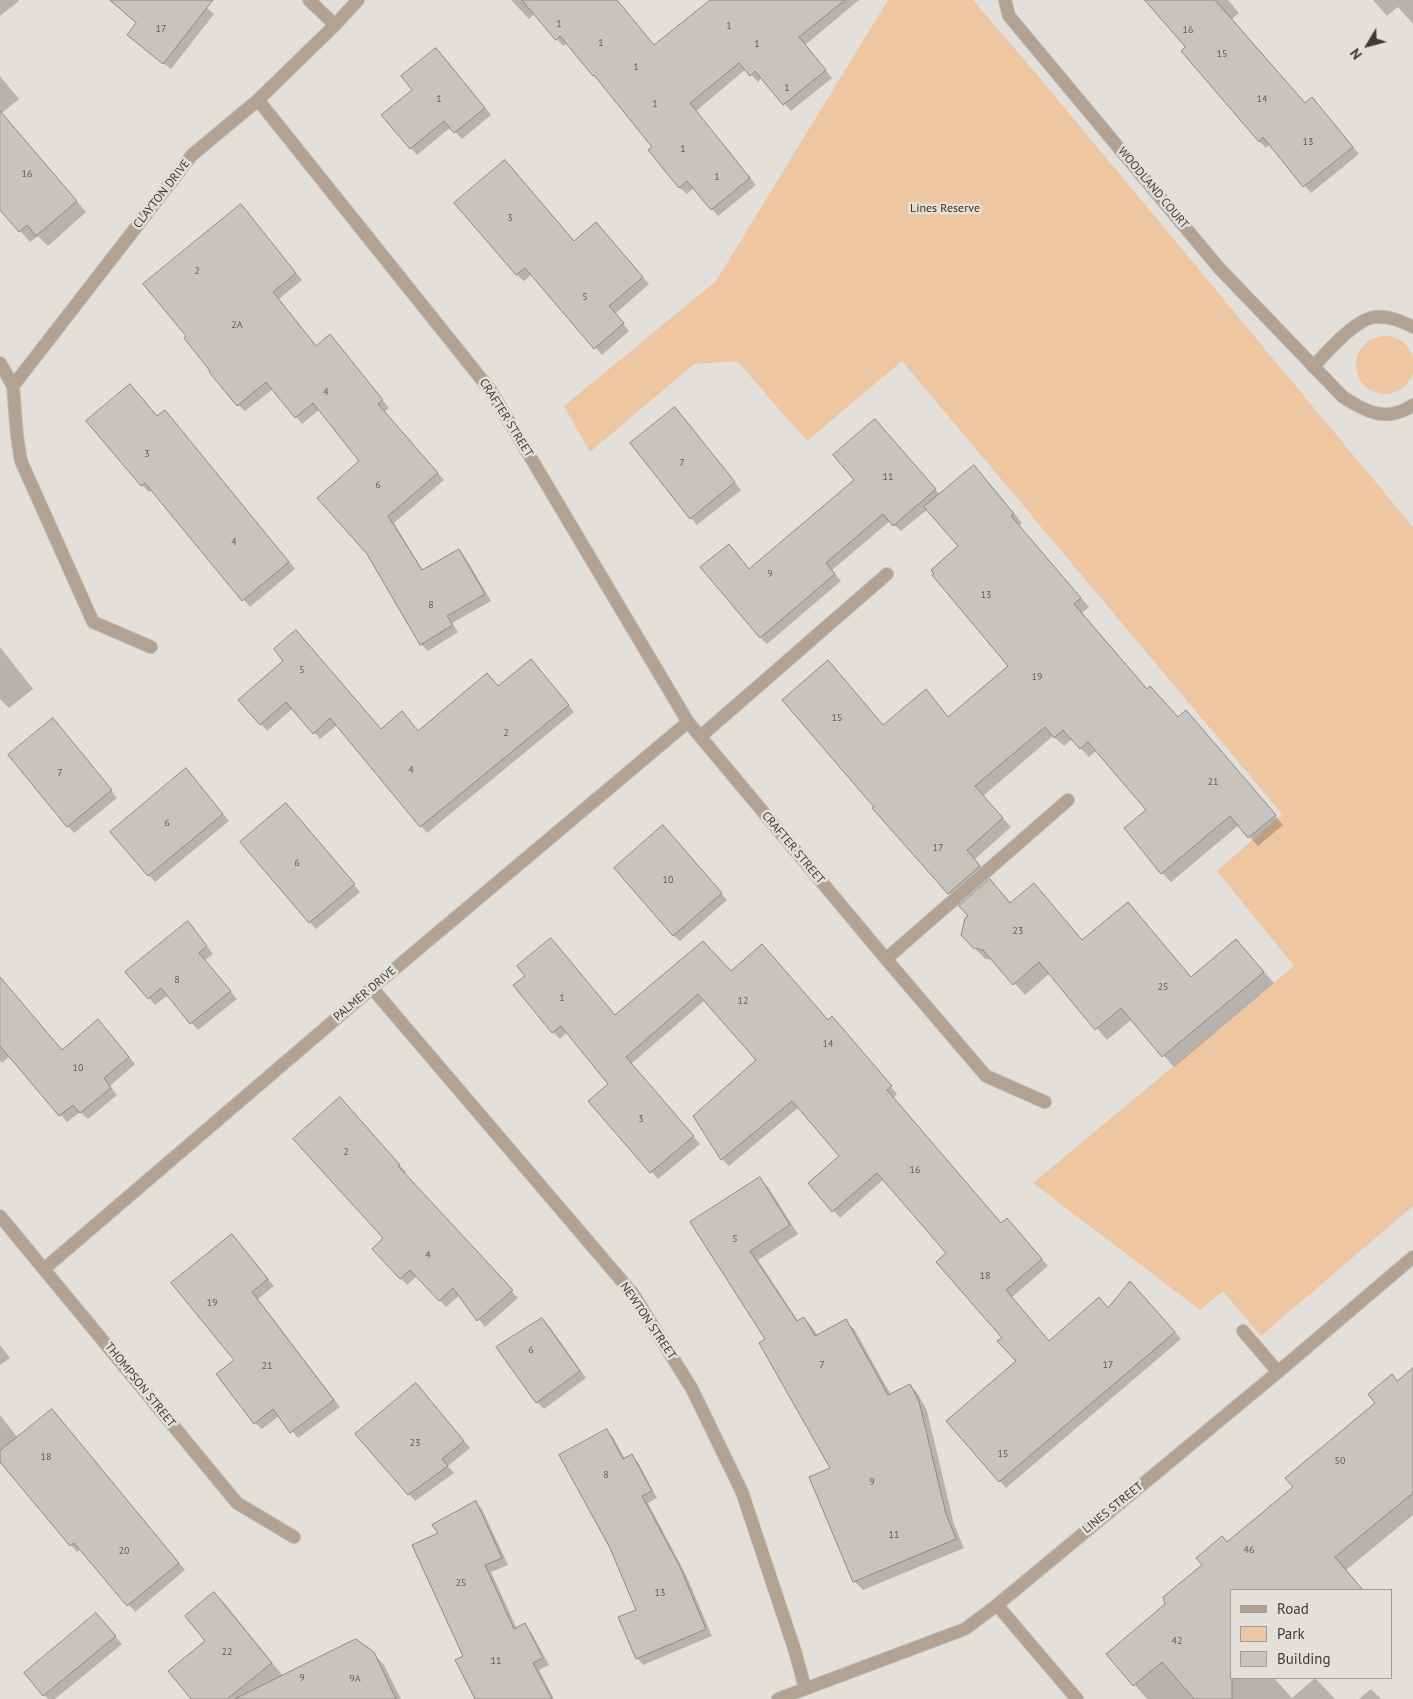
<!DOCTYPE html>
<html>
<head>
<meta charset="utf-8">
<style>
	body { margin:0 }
	#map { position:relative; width:1413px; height:1699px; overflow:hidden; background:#e3dfdb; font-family:"PT Sans",sans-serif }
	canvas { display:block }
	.legend { position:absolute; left:1230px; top:1589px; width:162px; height:90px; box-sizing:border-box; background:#e3dfdb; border:1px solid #a09d9a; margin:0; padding:6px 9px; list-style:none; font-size:15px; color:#3c3b39 }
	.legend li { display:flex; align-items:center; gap:10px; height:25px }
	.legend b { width:25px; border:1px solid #a09d9a }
	.north { position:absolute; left:1343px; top:20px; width:50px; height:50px; -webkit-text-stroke:4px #e3dfdb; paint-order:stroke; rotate:233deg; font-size:14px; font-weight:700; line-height:20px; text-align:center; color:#3c3b39 }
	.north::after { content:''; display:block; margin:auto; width:18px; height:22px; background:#3c3b39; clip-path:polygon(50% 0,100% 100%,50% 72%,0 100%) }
</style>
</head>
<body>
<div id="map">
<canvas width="1413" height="1699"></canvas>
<ul class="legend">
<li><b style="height:6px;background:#b3a292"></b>Road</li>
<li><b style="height:14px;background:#eec6a2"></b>Park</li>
<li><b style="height:14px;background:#c7c3be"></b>Building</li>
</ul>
<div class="north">N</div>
</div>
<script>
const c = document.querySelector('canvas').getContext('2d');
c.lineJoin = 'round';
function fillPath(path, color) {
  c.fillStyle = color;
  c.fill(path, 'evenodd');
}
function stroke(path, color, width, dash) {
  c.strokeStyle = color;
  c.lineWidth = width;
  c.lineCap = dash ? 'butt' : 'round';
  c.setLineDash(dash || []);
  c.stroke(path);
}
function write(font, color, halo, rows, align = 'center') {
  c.font = font + ' "PT Sans",sans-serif';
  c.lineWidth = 5;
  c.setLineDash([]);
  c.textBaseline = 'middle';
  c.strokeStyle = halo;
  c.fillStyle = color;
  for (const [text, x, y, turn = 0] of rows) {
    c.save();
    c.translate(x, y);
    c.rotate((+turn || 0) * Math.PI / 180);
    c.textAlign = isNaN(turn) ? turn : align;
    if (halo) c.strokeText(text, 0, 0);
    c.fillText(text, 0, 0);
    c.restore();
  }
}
const green = new Path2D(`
	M888,0H973L1038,76L1413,527V1206L1261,1336L1223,1291L1200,1310L1033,1183L1294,966L1217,871L1282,814L902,361L807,441L737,361L694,364L590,452L564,406L716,281Z
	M1356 365a29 29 0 1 1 58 0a29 29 0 1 1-58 0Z`);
const shadow = new Path2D(`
	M0,0H18L19,1L0,16Z
	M111,0H197L214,14L171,69L136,42L138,24Z
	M511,0H606L654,46L712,0H859L805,45L832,78L791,111L762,77L758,82L746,69L696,111L756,185L718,216L694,188L687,194L680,188L650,150L654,147L567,43L563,46L535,13L529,19Z
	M1146,0H1228L1239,13L1232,19L1305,104L1319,106L1359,154L1311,193L1270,144L1266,148L1260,142L1182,51L1186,47Z
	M1373,0H1413V24L1398,7L1387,16Z
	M443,56L491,115L462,139L451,127L417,155L383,115L414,90Z
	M0,76L19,99L2,113L86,212L48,246L38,236L30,242L0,208Z
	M456,203L574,242L603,230L649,284L615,314L629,331L602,355L532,274L524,281L517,275Z
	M247,213L302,280L279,299L317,347L337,343L389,408L384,412L444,480L394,523L423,571L459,550L465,557L491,601L452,623L458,632L428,651L421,644L361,461L320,409L302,424L273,389L245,411L238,405Z
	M681,416L741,490L697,525L691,518Z
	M157,418H171L295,569L250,607L152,489L149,492L142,485Z
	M875,420L940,495L983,476L1022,523L1019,526L1089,607L1082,613L1148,690L1178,718L1195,721L1283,825L1258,846L1239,825L1171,882L1162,873L1147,810L1097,750L1089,757L1072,739L1064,746L1053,736L983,796L1011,827L975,859L988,875L958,902L949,893L884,726L934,700L949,718L1010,666L960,546L928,509L901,531L890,521L832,570L841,581L767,644L760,637L750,570L856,481Z
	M0,647L33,689L9,708L0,699Z
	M285,661L381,730L418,732L537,667L574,712L427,833L337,725L320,739L293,708L267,731L261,724Z
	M60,727L117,798L74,833L68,826Z
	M193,777L229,821L155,882L112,832Z
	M292,812L360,892L316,929L310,922Z
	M670,833L727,900L680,941L673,935Z
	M990,880L1011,903L1034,884L1083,941L1192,978L1236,941L1274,983L1174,1067L1132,1019L1107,1040L1050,973L1025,995L994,960L985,959L974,947L970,916Z
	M194,930L213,954L205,960L237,999L198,1030L168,995L155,1005L149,998Z
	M551,940L616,1016L732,973L839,1025L897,1094L893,1098L1002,1224L1014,1226L1048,1266L1012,1297L1049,1342L1109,1309L1137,1289L1181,1339L1006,1488L948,1421L1018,1361L947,1253L884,1179L840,1218L810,1183L841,1156L799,1107L729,1166L722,1159L694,1116L758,1060L705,1000L631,1064L700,1144L658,1179L590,1101L610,1085L567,1032L560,1039L553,1032L526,976Z
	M0,978L62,1051L105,1028L135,1064L110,1086L117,1095L88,1119L80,1112L67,1122L10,1056L2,1063L0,1061Z
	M346,1106L406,1172L404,1174L518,1298L485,1327L460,1295L446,1307L417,1276L407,1285L374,1249L385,1238Z
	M759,1178L768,1187L798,1234L758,1260L798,1321L804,1318L812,1327L818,1336L845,1321L854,1329L891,1395L910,1385L918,1394L927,1411L954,1524L964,1548L863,1590L854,1581L832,1469L767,1339L691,1222Z
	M238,1243L274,1286L258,1299L340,1407L298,1438L279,1416L262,1429L255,1423L235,1361Z
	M542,1319L549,1326L586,1378L544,1409L537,1402Z
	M0,1345L10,1358L0,1365Z
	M1413,1369V1515L1346,1570L1363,1590H1232V1678H1274L1292,1698L1315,1678L1335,1699H1147L1108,1654L1167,1605L1228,1544L1294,1487L1398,1382Z
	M416,1384L470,1448L448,1466L454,1473L415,1501L409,1494Z
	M52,1410L185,1570L135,1612L81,1549L77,1552L71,1545L2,1463L0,1464V1415L18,1438Z
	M607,1431L613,1437L625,1459L631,1456L638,1462L657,1498L648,1503L686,1575L712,1636L643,1665L637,1658L638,1611Z
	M475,1502L482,1509L508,1565L491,1572L517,1629L525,1625L531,1632L549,1665L539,1670L554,1699H479L465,1656L440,1533Z
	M214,1594L225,1604L283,1676L373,1653L384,1665L401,1699H192L207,1641Z
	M102,1621L122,1644L55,1699H48L26,1673Z
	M1371,1689L1381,1699H1359Z`);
const building = new Path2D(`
	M110,0H213L163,64L127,35L136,23Z
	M522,0H617L654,45L710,0H845L799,37L826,70L783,105L755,71L750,76L739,63L690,103L750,178L711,210L687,181L679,188L648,150L652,147L594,75L593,76L560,36L556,40Z
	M1145,0H1215L1305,103L1312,97L1353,147L1303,187L1263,137L1259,142L1181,51L1185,47Z
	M436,48L485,108L454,133L444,121L410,149L381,115L412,90L401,76Z
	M0,111L77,201L36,236L27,225L19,232L0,210Z
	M505,160L574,241L596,222L643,277L609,306L624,323L594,349L525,268L516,275L454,203Z
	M241,204L296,273L273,292L316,346L330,334L383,400L378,404L438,473L388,516L422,570L459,549L485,594L447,616L453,625L420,645L367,554L317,498L359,461L313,403L295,418L266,382L237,406L209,372L210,371L184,338L186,336L143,284Z
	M130,384L157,416L165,410L289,562L242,601L145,483L141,486L86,421Z
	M675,407L735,482L690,519L630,443Z
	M875,419L936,489L893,526L883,514L826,563L835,574L760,638L700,567L729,544L749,569L854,480L833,455Z
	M974,465L1014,514L1011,516L1081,598L1074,604L1147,689L1150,686L1178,717L1186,710L1276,815L1248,838L1230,816L1161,874L1124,828L1146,810L1088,742L1080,749L1063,730L1054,738L1045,727L975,786L1003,818L967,850L980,866L948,894L872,808L874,807L782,700L828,660L883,725L926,689L948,717L1008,666L932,575L934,574L931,570L958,546L924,507Z
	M296,630L381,729L402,711L418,731L487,673L498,686L531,659L569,705L420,827L330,718L313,734L286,702L260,725L238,700L283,661L274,649Z
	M53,718L112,790L67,827L8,755Z
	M186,768L223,814L148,876L110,832Z
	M286,803L355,884L309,923L240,842Z
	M663,825L722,893L673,936L614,868Z
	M990,879L1010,903L1034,883L1082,940L1128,902L1191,977L1236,939L1264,972L1162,1057L1121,1008L1095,1030L1039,962L1013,985L983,950L973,948L961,935L965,918L968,916L959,906Z
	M188,921L207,946L199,953L231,991L190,1024L161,988L148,999L125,972Z
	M551,938L615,1015L703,941L731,971L762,944L828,1020L832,1016L892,1086L887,1090L1001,1223L1007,1218L1042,1259L1006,1290L1049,1341L1099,1297L1108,1308L1130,1281L1175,1332L999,1482L946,1421L1016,1361L997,1341L1002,1338L936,1262L946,1253L877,1173L832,1212L808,1183L839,1156L792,1101L721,1160L693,1116L756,1060L698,994L626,1057L694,1136L650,1173L588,1101L608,1084L561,1026L552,1033L513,985L525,976L517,966Z
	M0,977L62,1050L98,1019L129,1057L104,1078L111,1088L80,1113L73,1105L59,1116L0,1046Z
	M340,1097L400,1165L398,1166L513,1290L477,1321L453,1288L439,1301L410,1270L400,1279L372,1249L383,1238L293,1139Z
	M760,1177L790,1225L750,1251L797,1321L804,1317L815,1336L846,1319L888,1395L910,1384L919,1401L946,1514L956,1539L853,1582L809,1477L830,1468L759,1343L765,1339L690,1222Z
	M232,1234L268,1279L252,1292L334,1400L290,1433L273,1409L254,1424L216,1374L234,1360L171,1283Z
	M542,1318L580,1371L536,1403L496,1347Z
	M1413,1368V1493L1335,1557L1363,1590H1232V1699H1194L1162,1662L1133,1686L1106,1654L1165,1604L1163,1597L1202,1565L1196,1558L1222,1536L1227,1542L1293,1487L1285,1478L1375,1403L1368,1394L1392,1374L1397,1381Z
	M416,1383L464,1441L442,1459L448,1466L408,1495L355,1434Z
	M52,1409L179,1563L127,1606L74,1543L70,1546L0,1462V1451Z
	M607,1429L623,1459L632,1454L652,1491L642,1496L680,1567L706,1629L636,1659L618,1617L636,1610L610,1548L559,1455Z
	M476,1501L502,1558L485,1565L514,1629L525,1623L543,1658L533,1663L552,1699H475L455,1660L463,1656L412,1545L438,1533L432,1525Z
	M214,1592L272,1663L227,1699H191L168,1671L205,1641L185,1616Z
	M96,1613L116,1636L43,1696L24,1673Z
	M356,1639L374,1652L396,1699H235Z`);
const minor = new Path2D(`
	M309,0L335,25
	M1005,0L1009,16L1219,268L1343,397C1366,412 1387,423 1413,405
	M258,100L491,391L688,722L886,959L986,1076L1045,1102
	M0,363L13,386L17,436L21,461L93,622L151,647
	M1313,367C1327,352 1356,318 1376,317C1390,316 1401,321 1413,327
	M13,386L192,155L258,100L335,25L358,0
	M701,736L887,574
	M886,959L1068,800
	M372,988L633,1294L692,1389L742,1492L795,1651L805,1688
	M0,1216L237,1503L294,1537
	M44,1269L372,988L688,722
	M1243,1331L1278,1372
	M997,1605L1077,1699
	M778,1699L965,1629L997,1605L1278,1372L1413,1257`);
const numberNames = [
	["1",559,24],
	["1",729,26],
	["17",161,29],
	["16",1188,30],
	["1",601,43],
	["1",757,44],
	["15",1222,54],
	["1",636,67],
	["1",787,88],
	["1",439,99],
	["14",1262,99],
	["1",655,104],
	["13",1308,142],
	["1",683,149],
	["16",27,174],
	["1",717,177],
	["3",510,218],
	["2",197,271],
	["5",585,297],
	["2A",237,325],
	["4",326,392],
	["3",147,454],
	["7",682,463],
	["11",888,477],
	["6",378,485],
	["4",234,542],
	["9",770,574],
	["13",986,595],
	["8",431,605],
	["5",302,670],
	["19",1037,677],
	["15",837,718],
	["2",506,733],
	["4",411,770],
	["7",60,773],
	["21",1213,782],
	["6",167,823],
	["17",938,848],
	["6",297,863],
	["10",668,880],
	["23",1018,931],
	["8",177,980],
	["25",1163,987],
	["1",562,998],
	["12",743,1001],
	["14",828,1044],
	["10",78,1068],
	["3",641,1119],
	["2",346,1152],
	["16",915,1170],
	["5",735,1239],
	["4",428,1255],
	["18",985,1276],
	["19",212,1303],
	["6",531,1350],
	["7",822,1365],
	["17",1108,1365],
	["21",267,1366],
	["23",415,1443],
	["15",1003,1454],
	["18",46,1457],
	["50",1340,1461],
	["8",606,1475],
	["9",872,1482],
	["11",894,1535],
	["46",1249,1550],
	["20",124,1551],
	["25",461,1583],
	["13",660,1593],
	["42",1177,1641],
	["22",227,1652],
	["11",496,1661],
	["9",302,1678],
	["9A",355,1679]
];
const streetNames = [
	["WOODLAND COURT",1153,188,50],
	["CLAYTON DRIVE",162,194,-52],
	["CRAFTER STREET",506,418,58],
	["CRAFTER STREET",793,848,50],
	["PALMER DRIVE",365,994,-40],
	["NEWTON STREET",648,1321,56],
	["THOMPSON STREET",140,1385,51],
	["LINES STREET",1113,1508,-39]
];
const parkNames = [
	["Lines Reserve",945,209]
];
fillPath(green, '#eec6a2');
fillPath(shadow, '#0003');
fillPath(building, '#c7c3be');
stroke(building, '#8d8885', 1);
stroke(minor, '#bebbb7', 14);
stroke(minor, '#b3a292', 12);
write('10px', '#5f5d5a', null, numberNames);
write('12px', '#3c3b39', '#e3dfdb', streetNames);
write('12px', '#462b0d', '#e3dfdb', parkNames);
</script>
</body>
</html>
